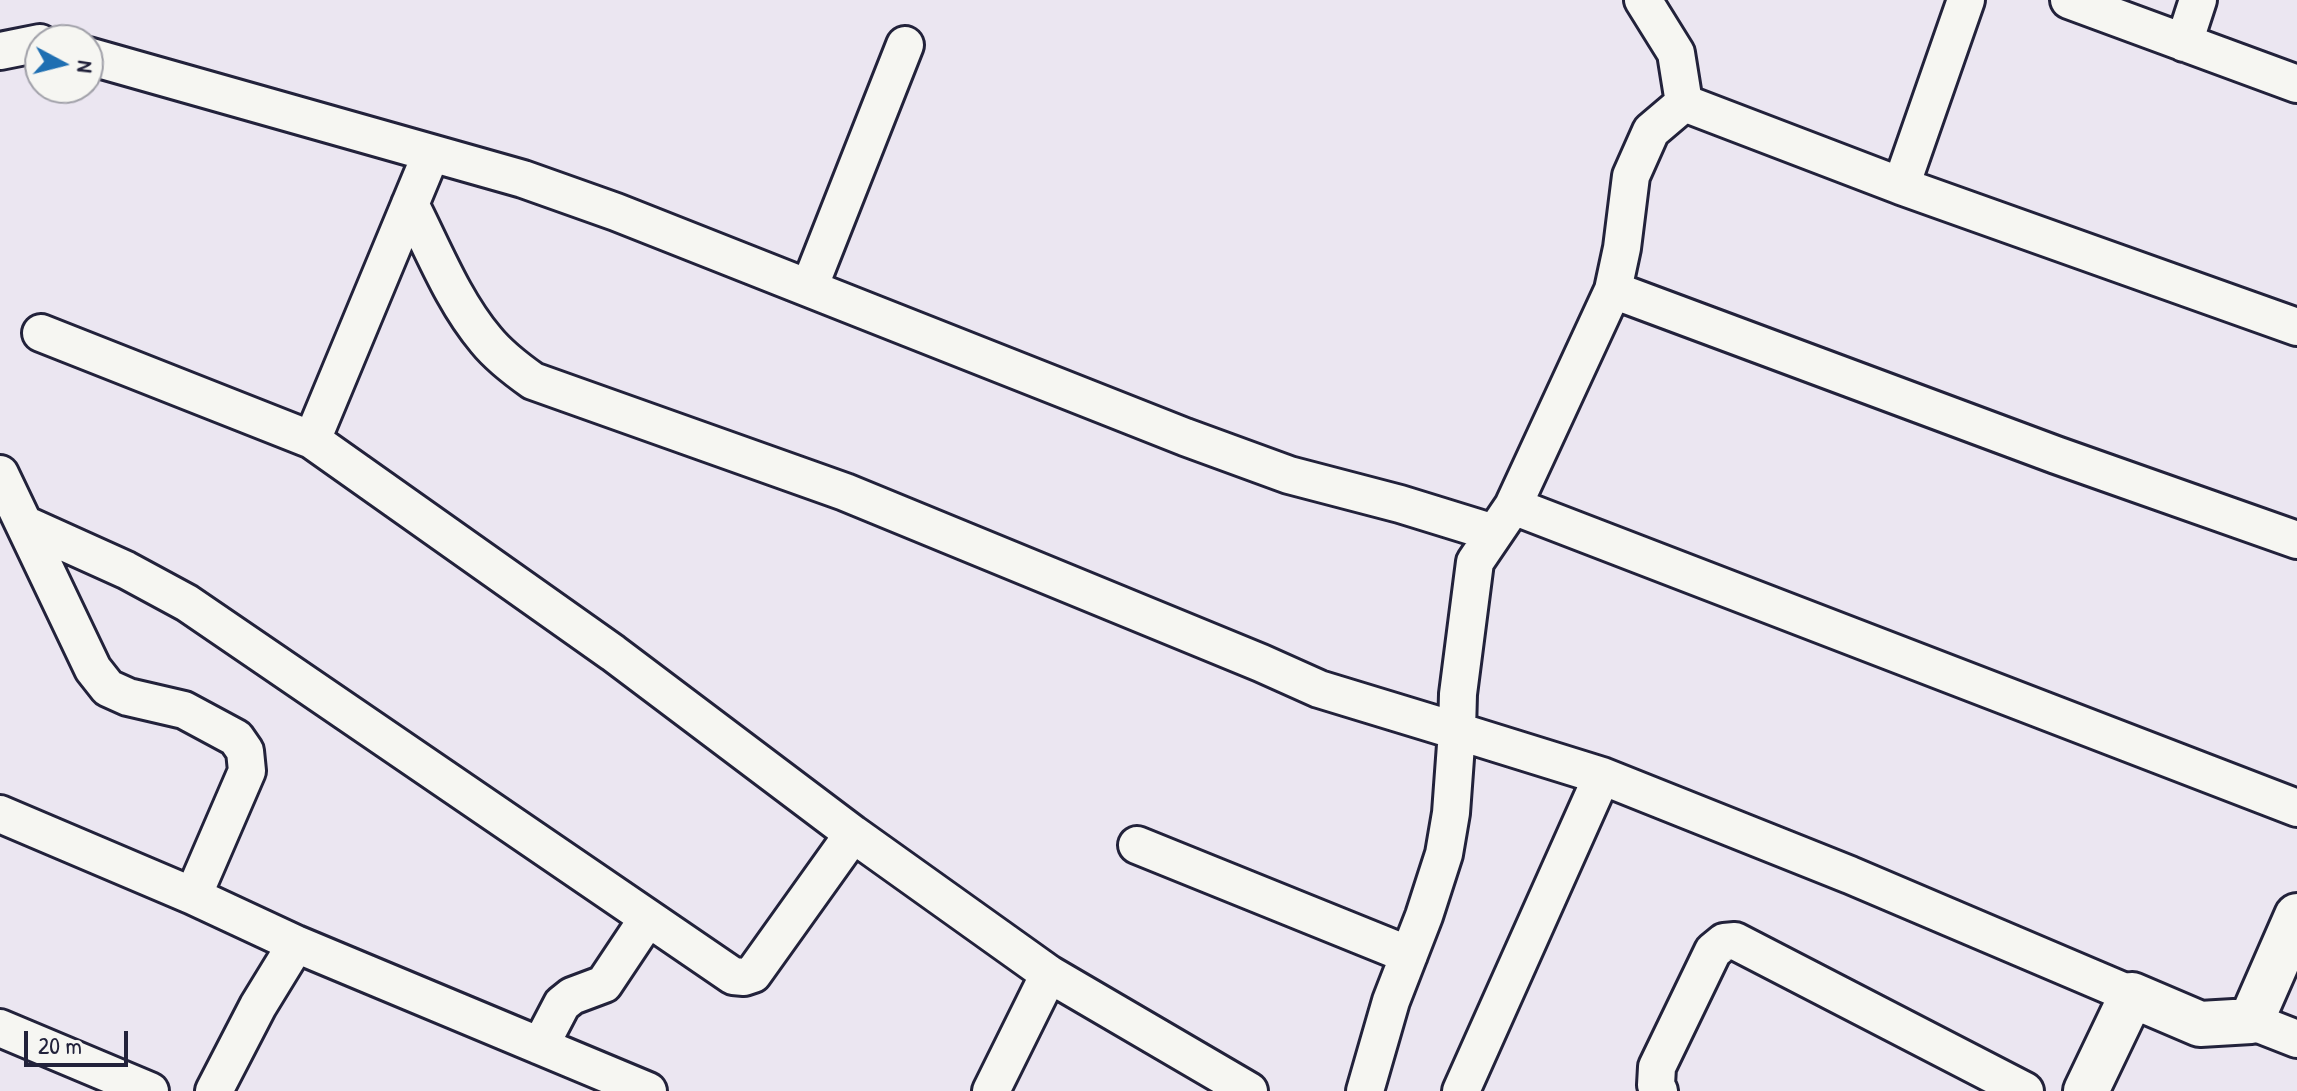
<!DOCTYPE html>
<html>
<head>
<meta charset="utf-8">
<style>
	body { margin:0 }
	#map { position:relative; width:2297px; height:1091px; overflow:hidden; background:#ebe6f1; font-family:"Patrick Hand",sans-serif }
	canvas { display:block }
	.north { position:absolute; left:24px; top:24px; width:80px; height:80px; box-sizing:border-box; background:#f6f6f2; border:2px solid #a1a1a9; border-radius:50%; rotate:97deg; font-size:22px; font-weight:700; line-height:32px; text-align:center; color:#22223b }
	.north::after { content:''; display:block; margin:auto; width:28px; height:36px; background:#1f6fb2; clip-path:polygon(50% 0,100% 100%,50% 72%,0 100%) }
	.scale { position:absolute; left:24px; top:1031px; width:104px; height:36px; box-sizing:border-box; border:4px solid #22223b; border-top:0; padding-left:10px; font-size:24px; line-height:28px; white-space:nowrap; color:#22223b; -webkit-text-stroke:6px #f6f6f2; paint-order:stroke }
</style>
</head>
<body>
<div id="map">
<canvas width="2297" height="1091"></canvas>
<div class="north">N</div>
<div class="scale">20 m</div>
</div>
<script>
const c = document.querySelector('canvas').getContext('2d');
c.lineJoin = 'round';
function stroke(path, color, width, dash) {
  c.strokeStyle = color;
  c.lineWidth = width;
  c.lineCap = dash ? 'butt' : 'round';
  c.setLineDash(dash || []);
  c.stroke(path);
}
const street = new Path2D(`
	M1643,0L1676,53L1684,103L1901,186L2297,327
	M2069,0L2297,84
	M2184,43L2198,0
	M0,51L40,43
	M88,56L523,179L616,212L1185,437L1289,475L1400,504L1494,533
	M1684,103L1651,131L1631,176L1622,248L1613,290L1513,506L1475,562L1458,694L1457,731L1602,776L1850,875L2132,995
	M1901,186L1966,0
	M410,204C433,249 453,301 486,340C499,356 516,369 533,381L845,492L1261,663L1319,689L1457,731L1451,813L1444,854L1424,916L1391,1001L1365,1091
	M809,288L905,45
	M1613,290L2056,455L2297,540
	M41,333L312,440L613,653L853,834L1049,974L1249,1091
	M312,440L431,154
	M0,474L93,669L108,688L128,697L184,710L236,738L245,751L247,771L193,896
	M1513,506L2297,808
	M24,524L126,570L187,603L733,976L744,977L753,974L853,834
	M0,814L193,896L296,944L648,1091
	M1137,845L1409,955
	M2251,1021L2297,1039
	M0,1028L150,1091
	M540,1046L562,1004L572,996L604,984L648,918
	M214,1091L258,1006L296,944
	M991,1091L1049,974
	M1461,1091L1602,776
	M1659,1091L1656,1085L1657,1067L1713,951L1724,942L1735,941L2025,1091`);
const secondary = new Path2D(`
	M2086,1091L2132,995L2200,1024L2251,1021L2297,916`);
stroke(street, '#22223b', 42);
stroke(secondary, '#22223b', 50);
stroke(street, '#f6f6f2', 36);
stroke(secondary, '#f6f6f2', 44);
</script>
</body>
</html>
